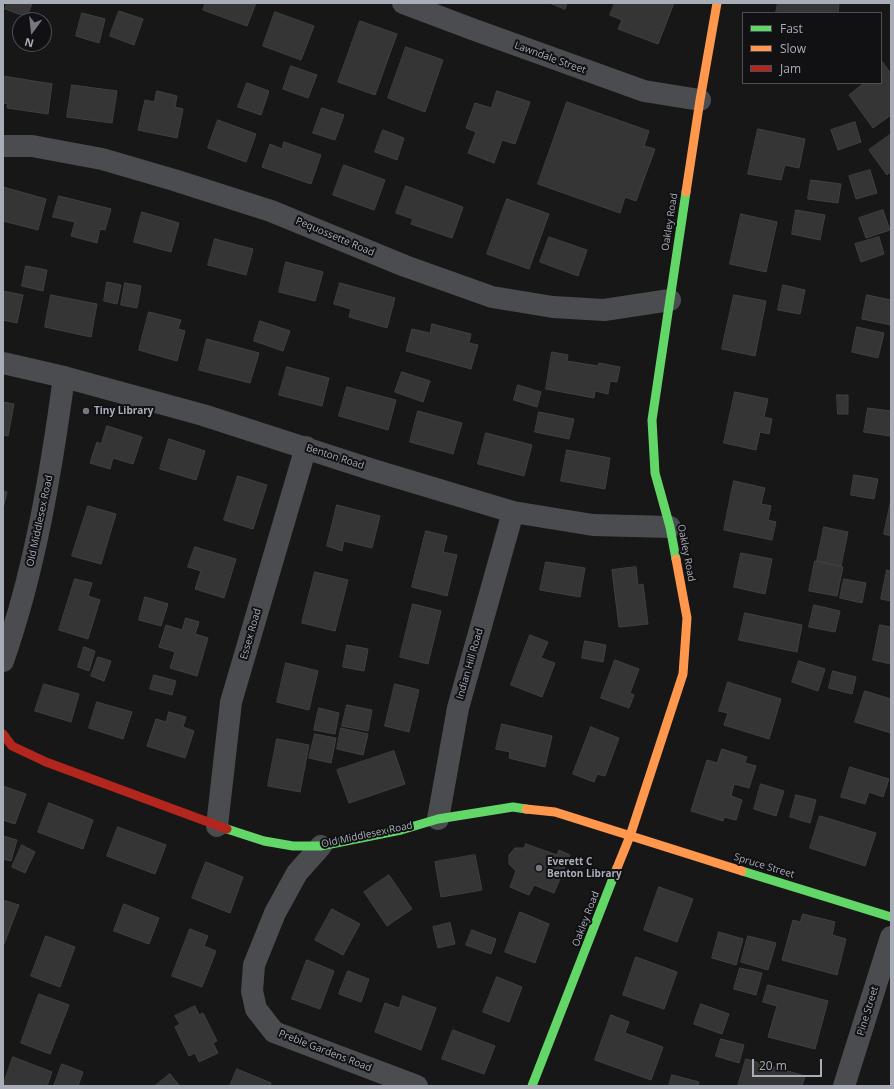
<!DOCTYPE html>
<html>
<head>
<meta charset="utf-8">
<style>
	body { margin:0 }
	#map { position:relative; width:894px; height:1089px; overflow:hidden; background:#171717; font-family:"Open Sans",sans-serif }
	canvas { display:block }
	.frame { position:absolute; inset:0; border:4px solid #a8adb8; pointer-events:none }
	.legend { position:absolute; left:742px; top:12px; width:140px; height:72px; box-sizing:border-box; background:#111113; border:1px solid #4d4f55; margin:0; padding:5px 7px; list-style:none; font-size:12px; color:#a8adb8 }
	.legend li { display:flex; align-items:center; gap:8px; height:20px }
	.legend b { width:20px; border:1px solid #4d4f55 }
	.north { position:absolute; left:12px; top:12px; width:40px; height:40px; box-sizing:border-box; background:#111113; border:1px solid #4d4f55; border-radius:50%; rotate:195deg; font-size:11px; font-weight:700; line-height:16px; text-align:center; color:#a8adb8 }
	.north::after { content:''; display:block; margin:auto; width:14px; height:18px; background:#757880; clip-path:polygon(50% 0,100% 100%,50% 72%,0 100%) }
	.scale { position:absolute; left:752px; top:1059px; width:70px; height:18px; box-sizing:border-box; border:2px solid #a8adb8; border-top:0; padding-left:5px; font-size:12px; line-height:14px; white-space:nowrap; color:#a8adb8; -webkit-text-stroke:3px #111113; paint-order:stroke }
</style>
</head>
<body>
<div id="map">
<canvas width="894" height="1089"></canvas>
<div class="frame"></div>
<ul class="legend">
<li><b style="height:5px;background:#63d668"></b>Fast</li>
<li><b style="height:5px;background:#ff974d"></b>Slow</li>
<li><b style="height:5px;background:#b3261e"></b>Jam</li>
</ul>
<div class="north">N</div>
<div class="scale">20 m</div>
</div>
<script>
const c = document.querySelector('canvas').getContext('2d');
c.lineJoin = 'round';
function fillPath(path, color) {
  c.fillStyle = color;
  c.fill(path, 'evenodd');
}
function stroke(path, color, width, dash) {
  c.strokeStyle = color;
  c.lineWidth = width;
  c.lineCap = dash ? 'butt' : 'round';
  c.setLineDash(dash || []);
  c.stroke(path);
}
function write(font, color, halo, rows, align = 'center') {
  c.font = font + ' "Open Sans",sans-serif';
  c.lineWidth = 4;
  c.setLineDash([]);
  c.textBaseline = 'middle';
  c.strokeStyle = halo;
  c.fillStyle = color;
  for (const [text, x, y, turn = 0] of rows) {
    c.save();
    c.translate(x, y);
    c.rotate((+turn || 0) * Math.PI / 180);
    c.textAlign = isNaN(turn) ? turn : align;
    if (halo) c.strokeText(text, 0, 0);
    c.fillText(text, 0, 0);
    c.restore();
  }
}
const building = new Path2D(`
	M7,3H32L27,17L5,9Z
	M206,3H256L247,26L203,10Z
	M550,3H567L565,9Z
	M615,3H674L658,44L618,29L622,20L610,15Z
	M778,3H835L839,4L838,13H776Z
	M119,11L143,19L134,45L110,36Z
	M275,12L314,26L301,60L263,46Z
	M82,13L105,19L99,43L76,36Z
	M360,21L397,34L375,95L338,82Z
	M406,47L443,60L425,112L388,98Z
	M881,60L891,74V115L873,128L849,95L864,83H881Z
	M291,66L317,75L308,98L283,89Z
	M3,76L52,84L48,114L7,108L8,104L3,103Z
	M247,83L269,91L261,115L238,107Z
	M72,85L117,91L112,123L67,117Z
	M157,91L177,96L175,107L183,109L177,138L138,130L145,100L154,102Z
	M497,91L530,102L515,144L502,140L494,163L468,153L476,132L466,128L475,103L491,108Z
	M567,102L649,131L644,146L655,149L636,201L625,197L620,213L538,184Z
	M322,108L344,115L335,140L313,133Z
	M218,120L256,134L246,162L208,148Z
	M855,122L861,142L838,150L831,130Z
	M758,129L805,139L799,168L785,165L781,180L748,174Z
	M383,130L404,138L397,160L375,152Z
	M891,134V171L887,175L869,150Z
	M284,142L321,155L311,184L262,167L270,144L282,149Z
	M344,165L385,180L374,210L333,195Z
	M870,170L877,193L856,199L849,176Z
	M811,180L841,184L838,203L808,199Z
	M406,186L463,207L452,238L411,224L413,219L396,213Z
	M3,187L46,199L38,230L3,221Z
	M59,196L111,209L105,230L100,229L97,243L71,236L75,222L53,217Z
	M507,199L549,214L529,269L487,254Z
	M796,210L825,215L820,240L792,234Z
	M883,210L890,230L866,238L859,218Z
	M142,212L179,223L171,252L134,242Z
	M741,214L777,222L766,272L730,264Z
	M549,237L587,250L578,276L540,262Z
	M879,237L884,254L861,262L855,244Z
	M215,239L253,249L246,275L208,265Z
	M286,262L323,272L315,301L279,292Z
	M26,266L47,270L43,291L22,286Z
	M107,282L121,285L117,304L104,301Z
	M125,283L141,286L137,308L121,305Z
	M340,283L395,298L387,328L349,317L351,309L334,304Z
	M783,285L805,290L800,314L778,310Z
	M3,291L23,295L17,323L3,320Z
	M51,295L97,304L91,337L45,327Z
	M734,295L766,301L755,356L722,349Z
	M867,295L891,300V325L862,319Z
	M149,312L181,320L178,329L185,331L177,361L139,350Z
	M260,321L290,331L283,351L254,341Z
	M432,324L471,334L469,343L478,345L471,369L406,351L412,329L430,333Z
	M857,327L884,333L878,358L852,352Z
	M207,339L259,353L250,383L199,370Z
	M552,352L568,355L567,361L598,366L599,363L620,367L617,382L610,381L608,394L595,391L594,398L546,389Z
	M287,367L329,378L322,406L279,395Z
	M402,372L430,381L423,402L395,392Z
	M518,385L541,392L537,407L514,400Z
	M347,387L396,400L388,430L339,416Z
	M735,392L768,399L764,417L772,419L769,434L760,432L756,450L724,443Z
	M837,395H848V414H838Z
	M3,402L14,404L8,436L3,435Z
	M868,408L891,411L890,436L864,432Z
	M418,411L462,423L453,454L410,442Z
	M539,412L574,419L569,439L535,432Z
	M107,426L142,437L133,464L113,458L110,469L90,463L97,442L101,444Z
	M486,433L532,445L524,476L478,464Z
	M169,439L205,451L196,480L160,469Z
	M567,450L610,458L605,489L561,481Z
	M854,475L878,479L874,499L851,495Z
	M238,476L267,485L253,529L224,520Z
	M734,481L765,488L761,504L771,506L768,520L776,522L772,540L724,530Z
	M3,491L7,492L3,509Z
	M891,500V536L884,534Z
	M337,505L380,516L372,548L344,541L342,551L327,546Z
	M88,506L116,514L101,564L72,556Z
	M824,527L848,532L841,566L817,561Z
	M426,531L447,536L443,552L457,555L447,596L412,587Z
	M195,547L236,559L224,598L195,589L201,571L188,567Z
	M741,553L772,559L765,594L734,587Z
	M815,561L843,567L837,596L809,591Z
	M546,562L585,568L580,597L540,590Z
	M636,567L638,585L643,584L648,624L619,627L612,570Z
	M887,570L891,571V601L881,599Z
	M315,572L348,580L335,631L302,623Z
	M75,579L92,583L88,596L100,600L88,639L59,630Z
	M844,579L866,583L862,603L840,598Z
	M145,597L168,604L161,626L139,620Z
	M413,604L441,611L428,664L400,657Z
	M814,605L840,611L835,632L809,627Z
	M745,613L802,625L797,652L739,640Z
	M186,618L199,622L195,634L208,638L197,676L170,668L175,652L159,647L166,625L182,630Z
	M880,625L891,627V664L873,660Z
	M530,635L548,642L541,658L555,663L542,697L511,685Z
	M585,641L606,645L603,662L582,658Z
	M347,645L368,649L364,671L343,667Z
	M84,647L95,651L89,671L78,667Z
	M98,657L111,661L104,681L91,676Z
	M615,660L639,669L630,693L634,695L629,708L601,698Z
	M799,661L825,669L818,691L792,682Z
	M286,663L318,671L309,710L277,702Z
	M833,671L856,677L852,694L829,688Z
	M154,675L176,681L172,695L150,689Z
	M728,682L781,699L769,739L724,725L728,713L719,711Z
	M44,684L79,694L71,722L35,711Z
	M395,684L419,690L409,732L385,726Z
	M865,691L891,699V733L855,722Z
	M97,702L132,712L123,739L89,728Z
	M347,705L372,710L368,731L342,726Z
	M319,708L339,713L335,734L314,730Z
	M169,712L186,717L183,727L194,731L185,758L147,746L156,719L166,722Z
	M502,724L552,736L545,767L509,758L510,752L496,749Z
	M591,727L619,738L605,776L597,774L594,782L573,774Z
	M341,728L368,734L363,755L337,749Z
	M315,734L336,738L331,763L309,758Z
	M277,739L309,745L300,792L268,786Z
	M722,749L747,757L745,763L756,766L749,788L734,784L731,796L742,800L736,820L724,817L723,821L691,811L707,760L717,763Z
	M394,751L405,784L349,803L337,770Z
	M850,767L889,779L883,797L869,792L865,804L841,797Z
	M761,784L784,791L776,816L754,809Z
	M3,786L26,794L15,824L3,820Z
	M796,795L816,800L810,823L790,817Z
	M49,803L93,820L83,849L38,832Z
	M820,816L876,833L865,866L810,848Z
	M118,827L166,845L155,874L107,856Z
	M3,836L17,840L11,861L3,859Z
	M526,844L557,855L559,850L570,855L554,893L534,885L529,895L510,887L516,871L509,864V855L515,848H524Z
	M22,845L35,852L25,873L12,867Z
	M475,855L482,890L441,897L435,862Z
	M206,862L243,877L230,913L192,898Z
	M389,875L412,909L387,926L364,892Z
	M659,887L693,899L677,942L644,930Z
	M3,900L19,905L4,944H3Z
	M124,904L159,918L149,944L114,931Z
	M332,909L360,924L343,955L315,940Z
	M520,912L549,924L535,963L505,952Z
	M803,914L835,922L832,935L846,939L837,975L782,960L793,920L800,922Z
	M450,923L455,944L438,948L433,927Z
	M190,929L208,936L204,946L216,951L202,987L172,976Z
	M472,930L496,939L491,954L466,945Z
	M719,932L743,939L736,965L712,958Z
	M46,936L75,947L60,987L31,976Z
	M748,936L776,943L768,970L741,962Z
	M636,957L677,972L664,1009L623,995Z
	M307,960L334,971L320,1009L292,999Z
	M740,968L762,973L756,995L734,989Z
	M348,971L369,979L361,1002L339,994Z
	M497,977L522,987L509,1022L483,1012Z
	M768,985L828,1001L815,1049L768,1037L777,1006L763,1002Z
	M39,994L69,1005L50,1054L21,1043Z
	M403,996L436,1008L421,1050L375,1032L385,1003L399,1008Z
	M701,1004L729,1014L722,1034L694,1024Z
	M195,1006L199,1015L203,1013L217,1041L213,1043L218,1053L199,1062L195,1053L189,1056L175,1027L180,1024L175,1016Z
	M611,1015L629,1022L625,1033L663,1047L651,1080L595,1060Z
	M453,1030L495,1046L484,1074L442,1059Z
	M721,1039L744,1045L739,1063L716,1056Z
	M13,1057L52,1072L47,1086H3Z
	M746,1059L805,1076L802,1086H738Z
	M62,1064L83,1072L78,1086H54Z
	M237,1069L271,1083L270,1086H230Z
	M170,1074L180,1086H155Z
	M672,1075L699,1082L698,1086H669Z`);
const street = new Path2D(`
	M403,3L472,29L644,91L700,100
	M3,146H32L102,159L174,180L271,211L405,266L492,297L553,307L604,310L670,300
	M3,363L64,377L203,415L373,470L513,512L593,525L670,527
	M3,661C35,570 51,473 64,377
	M438,819L458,708L513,512
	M217,826L231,702L306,447
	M321,846L297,873L275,913L254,965L252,991L256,1009L274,1032L417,1086
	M844,1086L891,937`);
const fast = new Path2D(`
	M676,559L670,527L655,473L652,420L686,192
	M227,829L264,841L293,846H321L401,830L438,819L513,807L526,809
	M742,871L891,917
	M532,1086L617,868`);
const slow = new Path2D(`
	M686,192L700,100L717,3
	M526,809L555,812L742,871
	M617,868L630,836L683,674L687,618L676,559`);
const jam = new Path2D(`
	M3,734L12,746L46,762L227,829`);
const markers = [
	[86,411,4,"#757880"],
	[539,868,4,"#757880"]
];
const streetNames = [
	["Lawndale Street",550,58,20],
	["Oakley Road",670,222,-81],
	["Pequossette Road",335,237,23],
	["Benton Road",335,457,18],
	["Old Middlesex Road",40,521,-78],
	["Oakley Road",686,553,79],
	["Essex Road",251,634,-74],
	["Indian Hill Road",470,664,-74],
	["Old Middlesex Road",367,835,-12],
	["Spruce Street",764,866,17],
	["Oakley Road",586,919,-69],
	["Pine Street",868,1011,-73],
	["Preble Gardens Road",325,1051,21]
];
const poiNames = [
	["Tiny Library",94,411],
	["Everett C",547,862],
	["Benton Library",547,874]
];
fillPath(building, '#353536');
stroke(building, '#3f4043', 1);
stroke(street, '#4b4c50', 22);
stroke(fast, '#63d668', 9);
stroke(slow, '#ff974d', 9);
stroke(jam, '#b3261e', 9);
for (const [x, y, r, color] of markers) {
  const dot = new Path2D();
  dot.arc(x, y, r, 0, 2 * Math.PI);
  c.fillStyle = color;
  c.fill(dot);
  stroke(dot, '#111113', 1.5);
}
write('10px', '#a8adb8', '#111113', streetNames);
write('bold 10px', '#a8adb8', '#111113', poiNames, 'left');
</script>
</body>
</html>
